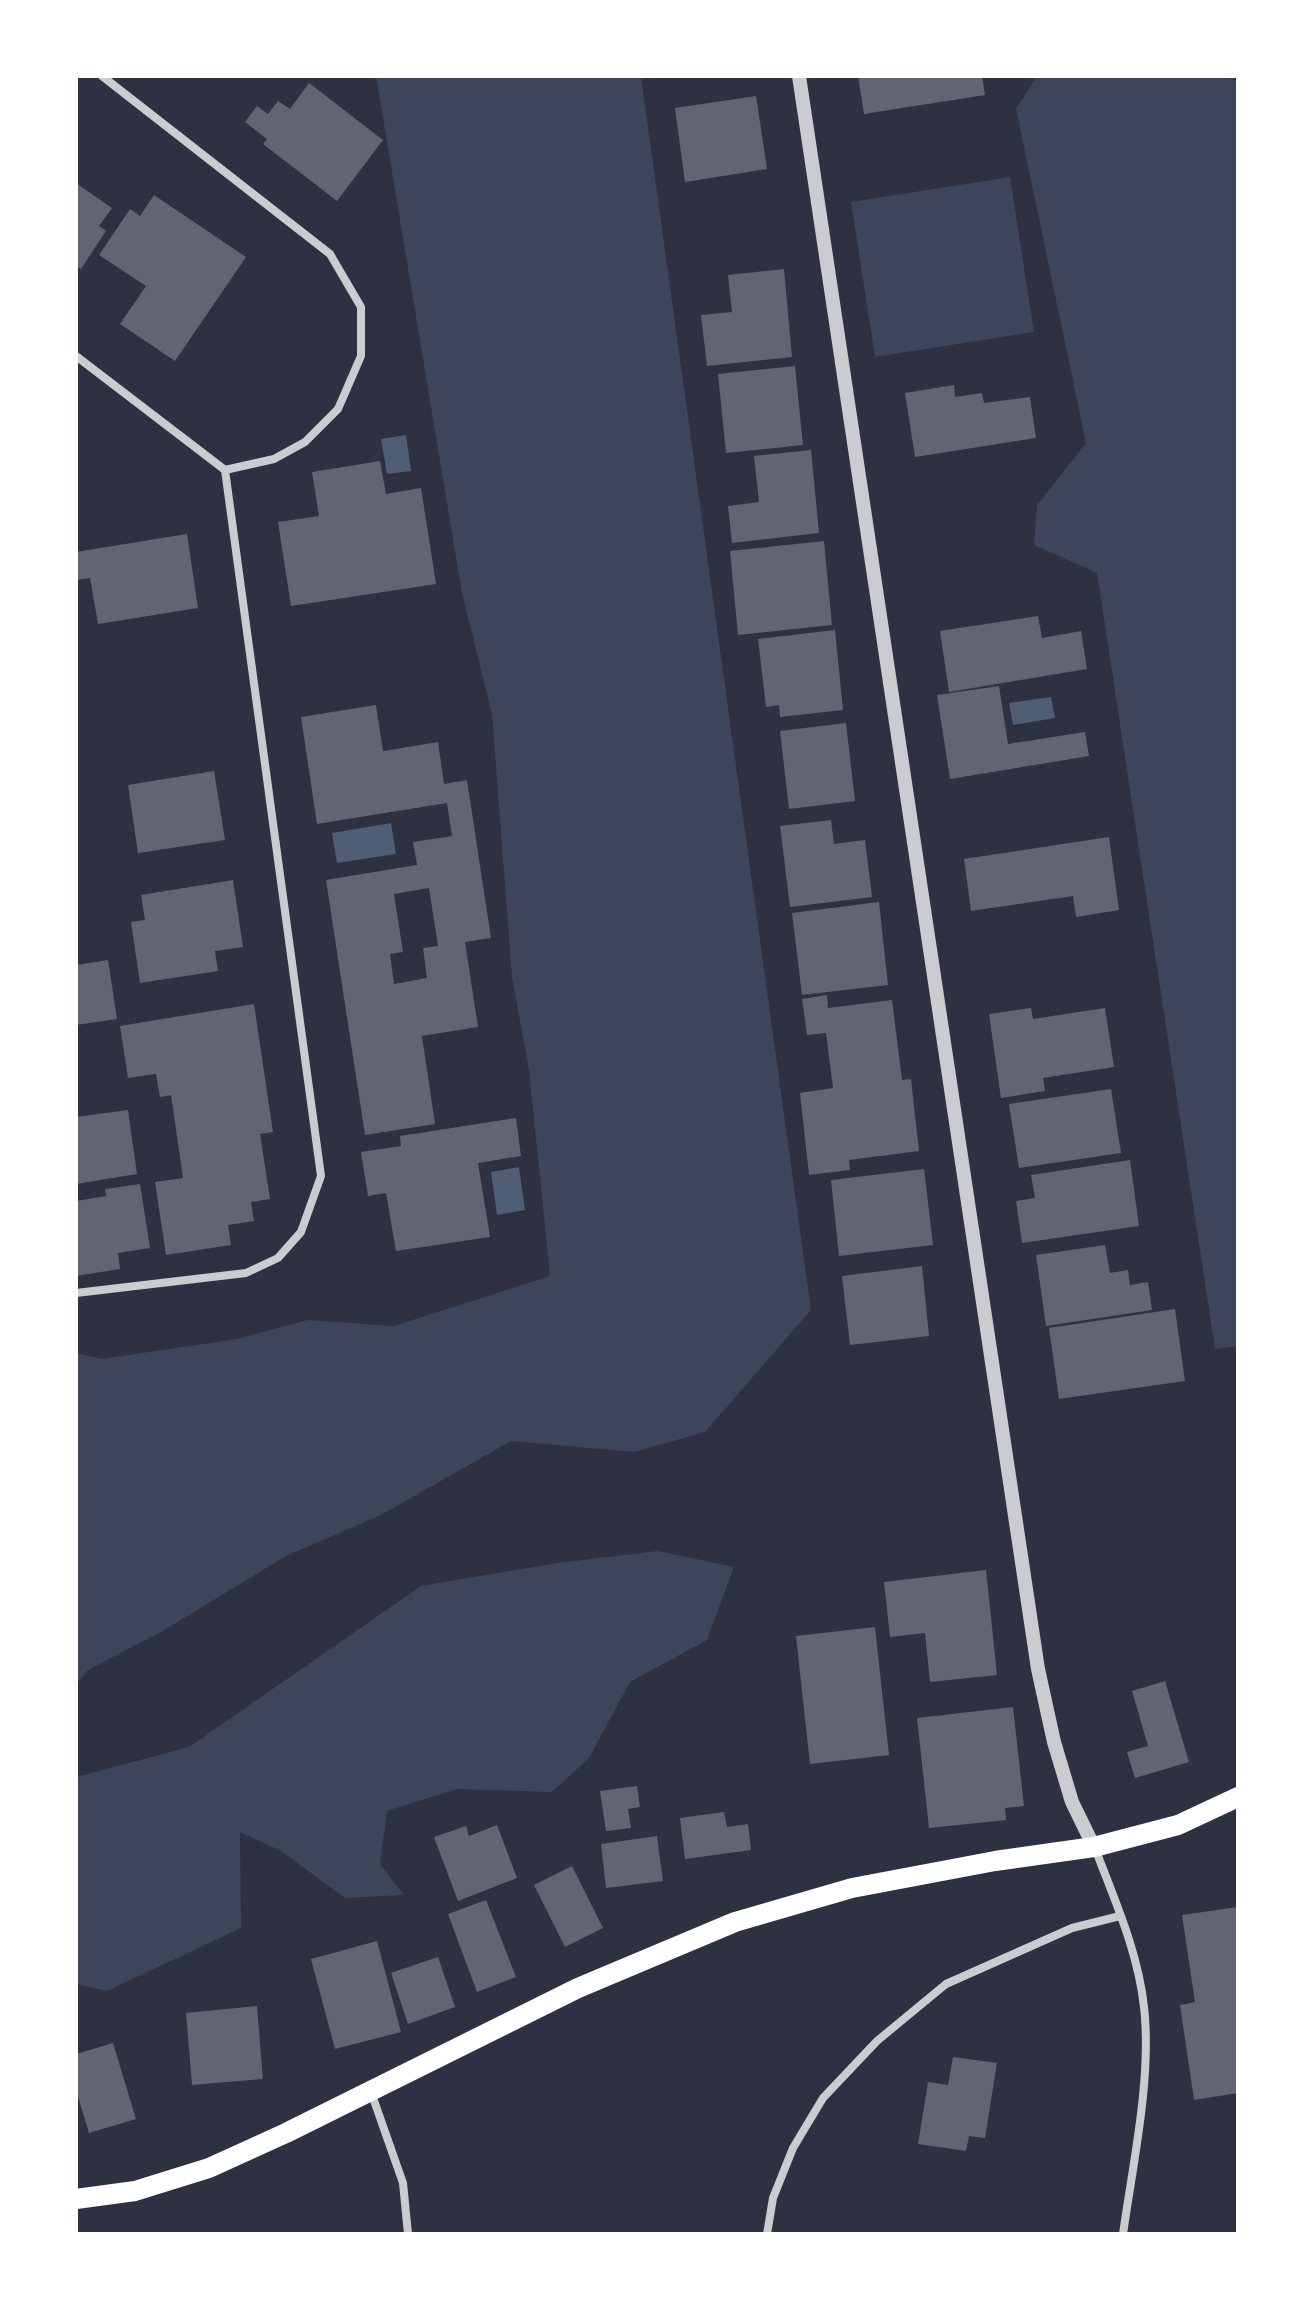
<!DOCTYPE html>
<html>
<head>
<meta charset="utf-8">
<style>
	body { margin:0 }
	#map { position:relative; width:1314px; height:2310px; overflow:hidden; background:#2d3142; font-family:"Sofia Sans Condensed",sans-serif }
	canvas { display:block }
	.frame { position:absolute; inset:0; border:78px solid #fff; pointer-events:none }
</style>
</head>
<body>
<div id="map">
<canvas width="1314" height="2310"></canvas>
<div class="frame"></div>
</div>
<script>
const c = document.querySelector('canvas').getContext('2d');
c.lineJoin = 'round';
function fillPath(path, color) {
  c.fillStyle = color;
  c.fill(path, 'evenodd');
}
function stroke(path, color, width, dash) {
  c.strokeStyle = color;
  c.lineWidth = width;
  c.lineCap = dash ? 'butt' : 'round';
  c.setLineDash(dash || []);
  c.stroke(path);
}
const green = new Path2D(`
	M376,76H641L811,1310L705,1432L634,1452L511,1441L381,1515L286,1556L161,1632L88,1670L76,1685V1353L101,1359L237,1339L308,1320L394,1326L550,1276L529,1070L512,977L492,714L462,593Z
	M1037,76H1217L1234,79L1238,83V1346L1215,1349L1097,573L1034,545L1037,505L1086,443L1016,109Z
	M1010,177L1034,332L875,357L851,202Z
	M658,1551L734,1567L707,1640L630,1682L589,1758L552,1792L457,1789L387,1811L380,1864L404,1895L345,1898L281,1851L240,1832L241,1928L107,1991L76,1984V1777L189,1747L421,1586L557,1563Z`);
const water = new Path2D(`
	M406,435L411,471L387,474L381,439Z
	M1051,697L1055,718L1013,725L1009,703Z
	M391,823L396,854L337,863L332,833Z
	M519,1167L525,1210L497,1215L491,1172Z`);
const building = new Path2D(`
	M858,76H982L985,95L864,114Z
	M309,83L383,140L337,201L263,144L267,139L245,122L257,106L268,114L278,101L290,109Z
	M756,96L767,169L685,182L675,108Z
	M76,183L112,208L99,226L106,231L81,269L76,266Z
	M154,195L246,257L175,361L120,324L146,286L99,255L130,209L140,216Z
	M784,269L792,357L707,366L701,315L732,312L728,275Z
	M795,366L803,445L726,453L718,374Z
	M954,385L955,397L982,393L984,403L1030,397L1036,438L915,457L905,393Z
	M811,450L819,533L732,543L728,506L759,502L754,456Z
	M380,461L386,494L421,488L436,584L291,606L278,522L319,516L312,472Z
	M187,534L198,608L98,624L90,578L76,580V552Z
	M824,541L832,625L738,635L730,551Z
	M1038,616L1042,638L1081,631L1087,669L949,692L940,631Z
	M835,630L843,710L780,717L779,705L766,707L758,639Z
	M999,686L1008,744L1085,732L1089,756L950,779L937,695Z
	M376,705L383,751L438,742L444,784L467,780L491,938L465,942L478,1027L422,1036L435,1124L365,1135L326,880L417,865L413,842L452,836L447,803L317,824L301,717ZM429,888L438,946L423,948L427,978L394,984L390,954L403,952L394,894Z
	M846,723L855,801L789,809L780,731Z
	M214,771L225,840L138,853L128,785Z
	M831,820L834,844L865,840L872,897L790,907L780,826Z
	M1109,837L1119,910L1076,917L1073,896L971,911L964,859Z
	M233,880L243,947L215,951L218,971L140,983L131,922L145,920L141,895Z
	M879,902L888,985L802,995L792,913Z
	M108,960L117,1019L76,1025V965Z
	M827,995L828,1008L892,1000L902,1080L911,1079L919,1151L849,1160L850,1170L809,1175L800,1093L833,1088L826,1033L807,1035L802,999Z
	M254,1004L273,1132L260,1134L270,1199L251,1202L254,1221L228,1225L231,1245L166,1255L155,1182L183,1178L171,1095L160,1097L156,1074L128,1078L120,1026Z
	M1031,1008L1033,1019L1105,1008L1114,1067L1043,1078L1045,1091L1001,1098L989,1014Z
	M1111,1089L1121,1153L1019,1168L1009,1104Z
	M128,1110L137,1174L76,1184V1117Z
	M516,1118L521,1156L478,1163L490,1237L396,1251L386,1193L368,1196L361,1152L401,1146L400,1136Z
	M1130,1160L1139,1226L1022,1243L1016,1201L1035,1198L1031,1175Z
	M924,1169L933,1245L839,1256L831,1180Z
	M140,1184L150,1248L118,1253L120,1269L76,1276V1201L106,1196L105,1189Z
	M1105,1245L1110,1273L1128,1270L1130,1285L1148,1282L1152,1310L1046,1326L1036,1255Z
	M922,1266L929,1336L850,1345L842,1276Z
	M1175,1309L1185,1381L1059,1399L1049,1328Z
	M986,1570L997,1675L930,1682L925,1633L890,1637L884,1582Z
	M875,1627L889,1755L810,1764L796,1636Z
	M1165,1681L1189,1762L1135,1778L1127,1752L1148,1746L1132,1691Z
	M1013,1707L1024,1806L1005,1808L1006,1820L929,1828L917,1718Z
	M637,1786L640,1807L628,1809L631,1828L606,1831L600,1791Z
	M724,1812L727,1827L748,1824L751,1850L685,1859L680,1818Z
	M497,1825L517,1878L458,1901L434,1837L466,1826L469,1836Z
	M657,1836L663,1881L606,1888L601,1844Z
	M572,1866L603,1928L565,1947L534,1885Z
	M486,1900L516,1977L477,1992L448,1914Z
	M1238,1907V2093L1194,2100L1180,2005L1195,2002L1182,1915Z
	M377,1941L401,2032L335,2049L311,1959Z
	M438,1957L455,2007L408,2024L391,1973Z
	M257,2006L263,2079L192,2085L186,2013Z
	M113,2043L136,2119L89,2133L76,2090V2054Z
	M953,2057L997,2063L985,2138L969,2136L966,2151L918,2144L928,2082L948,2085Z`);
const minor = new Path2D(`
	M76,356L225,470L274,459L305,442L338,409L361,356V307L330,254L102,76
	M76,1293L246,1273L278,1258L301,1232L321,1176L225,470
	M1095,1848C1114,1899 1138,1951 1144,2007C1152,2077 1133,2163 1123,2234
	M371,2092L403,2183L408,2234
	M767,2234L773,2198L793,2148L823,2098L877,2041L946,1984L1072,1928L1120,1916`);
const tertiary = new Path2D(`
	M799,76L1038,1669L1054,1742L1072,1802L1094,1847`);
const primary = new Path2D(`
	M76,2199L135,2191L209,2168L286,2133L578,1988L735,1922L852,1888L995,1861L1094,1847L1178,1825L1238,1797`);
fillPath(green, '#3c4559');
fillPath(water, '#4f5d75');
fillPath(building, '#626471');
stroke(minor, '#caccd0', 8);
stroke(tertiary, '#caccd0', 14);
stroke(primary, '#fff', 20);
</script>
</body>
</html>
